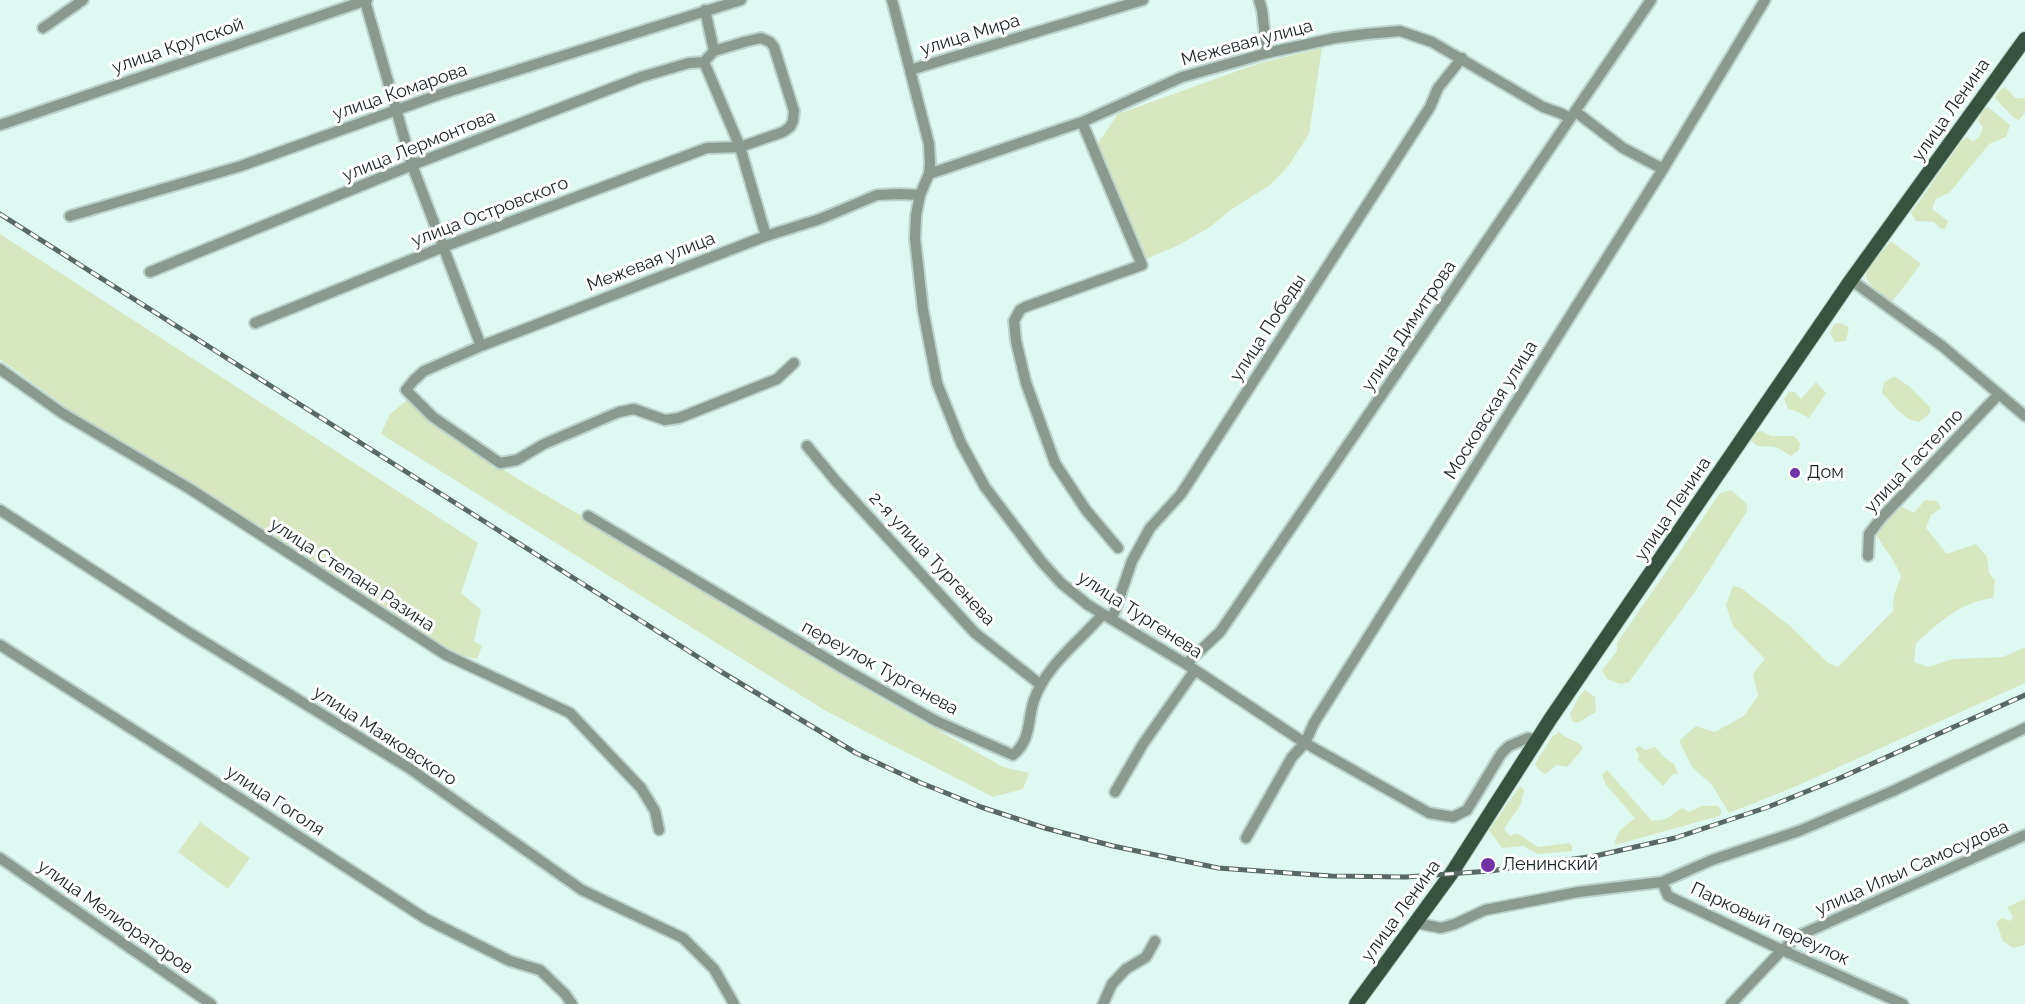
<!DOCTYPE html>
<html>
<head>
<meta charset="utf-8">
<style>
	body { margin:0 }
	canvas { display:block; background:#ddf9f1 }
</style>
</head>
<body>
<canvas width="2025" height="1004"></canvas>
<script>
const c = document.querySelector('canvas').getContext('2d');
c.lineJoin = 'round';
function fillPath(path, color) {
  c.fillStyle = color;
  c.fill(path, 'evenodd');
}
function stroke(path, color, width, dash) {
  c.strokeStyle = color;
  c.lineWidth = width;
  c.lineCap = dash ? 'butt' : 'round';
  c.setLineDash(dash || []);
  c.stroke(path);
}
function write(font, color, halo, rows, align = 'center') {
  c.font = font + ' Raleway,sans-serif';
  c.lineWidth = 6;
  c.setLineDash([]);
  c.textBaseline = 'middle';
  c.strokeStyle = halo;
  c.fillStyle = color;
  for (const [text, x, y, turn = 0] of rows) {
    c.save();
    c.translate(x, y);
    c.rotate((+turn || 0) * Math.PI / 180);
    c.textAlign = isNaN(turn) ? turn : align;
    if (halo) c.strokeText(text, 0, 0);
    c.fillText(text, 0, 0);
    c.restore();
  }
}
const green = new Path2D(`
	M1322,48L1309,134L1289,165L1270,185L1232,209L1210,227L1179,245L1146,259L1098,143L1118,114L1257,64Z
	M2005,87L2015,98H2025V113L2019,120L2014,118L1995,98L1999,91Z
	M1988,107L2010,125L2006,137L1989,144L1950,192L1936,199L1932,209L1948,221L1945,229L1940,228L1934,222L1916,221L1911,213L1961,142L1967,137L1973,142L1980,136L1983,128L1978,120L1983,110Z
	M0,234L478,543L461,593L481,610L474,641L482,646L477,659L452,653L70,410L0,359Z
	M1891,241L1921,264L1892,302C1853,274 1863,274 1891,241Z
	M1840,323L1849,327L1846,341L1835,342L1830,333L1834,324Z
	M1894,376L1910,387L1930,407V413L1919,422C1903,420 1893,404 1882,393L1884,383Z
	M1816,382L1826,393L1809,418L1796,411L1788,409L1784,399L1789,392H1795L1801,399Z
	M407,400L432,421L513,476L676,571L874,694L1003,767L1029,773L1023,789L993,797L826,711L381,434L390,414Z
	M1761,431L1771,436H1794L1800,443L1799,450L1791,456C1787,454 1782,450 1778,448C1766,444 1758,451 1750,439L1754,432Z
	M1731,490L1747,504L1746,513L1694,593L1629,682L1621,684L1607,679L1602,670L1617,651V643L1720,493Z
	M1925,500L1937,501L1941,508L1931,515L1926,528L1947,554L1976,544L1987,557L1989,573L1995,581L1993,598C1959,603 1941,621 1916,643L1914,662L1928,667L1953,659L2003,657L2025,647V683L1792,788L1729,813L1712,785L1692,767L1679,741L1696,726L1715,732L1744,716L1758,696L1753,674L1765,659L1733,626L1726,605L1733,586L1741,588L1790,626L1828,663L1838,667L1893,611L1894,595L1901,576C1894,558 1886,552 1877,536L1890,514L1901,506L1914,513Z
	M1585,690L1595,697L1596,712L1577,723L1572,721L1570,714L1578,698Z
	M1559,732C1567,740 1573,738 1582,746V750L1567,767L1556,765L1546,774L1540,771L1535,764L1552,737Z
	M1639,746L1645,750L1655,747L1665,758L1674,764L1678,774H1673L1663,786L1638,760L1639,755L1635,749Z
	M1607,770L1652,821L1666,819L1682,808L1689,812L1702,806H1718L1722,812L1719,816L1615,845C1615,832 1625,826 1635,818L1606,785L1602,775Z
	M1520,786L1524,790L1521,804L1504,829L1510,836L1517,833L1538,847L1569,843L1572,846V851L1538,854L1523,846L1502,848L1489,830Z
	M200,822L250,858L228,889L178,852Z
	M2025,899V945L2013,948L2003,941L1996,922L2002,918L2010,921L2013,917L2007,907Z`);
const minor = new Path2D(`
	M892,0L929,144L930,163L929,174L920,195L916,215L915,239L923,310L937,383L961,443L985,487L1041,561L1061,583L1088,605L1186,664L1305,743L1429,813L1453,817L1467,810L1501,754L1509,746L1528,738L1537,740
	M1259,0L1262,10L1267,53
	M365,1L412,165L481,346
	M705,10L714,51
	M43,28L83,0
	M704,62L740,147L766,236
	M910,70L1143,0
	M1576,112L1623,148L1663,169
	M1082,122L1142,265L1025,307L1020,310L1014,321L1016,341L1026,383L1055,463L1086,510L1118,548
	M0,125L367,0
	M929,174L1082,122L1182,77L1267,53L1335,38L1366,34L1400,31L1432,42L1543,107L1560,113L1570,118
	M70,216L241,166L441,94L741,0
	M150,272L412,165L641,77L689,63L704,62
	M1851,280L1942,346L2025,416
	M255,323L443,247L707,148L740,147L783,132L790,127L793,121L794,111L774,47L770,42L761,38L744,42L714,51L704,62
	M794,363L777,379L679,418L665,420L634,409L619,412L544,444L517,460L500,463L433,417L406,390L414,380L424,371L481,346L766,236L820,219L877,195L900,194L920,195
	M0,369L62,413L190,489L446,655L570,713L641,788L655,811L659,830
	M807,446L835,480L975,633L1041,685
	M0,510L185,630L409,768L582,890L683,938L714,969L734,1004
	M588,516L841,667L936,721L1013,755C1032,739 1027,720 1034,700C1046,665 1080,641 1103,614
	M1868,556L1869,534L1882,517L1999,394
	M1112,619L1132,561L1150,528L1181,494L1430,107L1438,88L1462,58
	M0,645L173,755L426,919L510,961L540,970L565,994L572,1004
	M1186,664L1220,632L1651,0
	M1115,792L1143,744L1195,670
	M1246,838L1292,757L1305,743L1314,723L1663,169L1765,0
	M0,858L211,1004
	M1662,882L1712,860L1799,831L1893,791L2025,728
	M1416,923L1441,928L1455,924L1485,910L1578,892L1662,882L1668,896L1782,950L1903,1004
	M1103,1004L1112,984L1126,969L1146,957L1155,941
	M1731,1004L1782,950L1800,935L2025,835`);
const major = new Path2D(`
	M1356,1004L1451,874L1551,718L1851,280L2025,39`);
const rail = new Path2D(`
	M0,214L720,671L856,753L921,783L981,807L1045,828L1113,846L1218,868L1331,876L1406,877L1490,871L1595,856L1675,838L1768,807L1840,778L2025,695`);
const markers = [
	[1795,473,6,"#7333a8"],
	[1488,865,8,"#7333a8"]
];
const streetNames = [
	["улица Мира",970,35,-17],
	["Межевая улица",1247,43,-15],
	["улица Крупской",178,46,-19],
	["улица Комарова",400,92,-19],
	["улица Ленина",1951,110,-55],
	["улица Лермонтова",419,146,-22],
	["улица Островского",490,212,-21],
	["Межевая улица",651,262,-21],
	["улица Димитрова",1409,326,-56],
	["улица Победы",1268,328,-57],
	["Московская улица",1491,410,-58],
	["улица Гастелло",1914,461,-47],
	["улица Ленина",1673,509,-56],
	["2-я улица Тургенева",932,559,47],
	["улица Степана Разина",352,575,33],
	["улица Тургенева",1140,615,33],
	["переулок Тургенева",880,668,29],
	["улица Маяковского",385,736,33],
	["улица Гоголя",275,801,33],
	["улица Ильи Самосудова",1912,868,-24],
	["улица Ленина",1401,911,-54],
	["улица Мелиораторов",115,917,35],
	["Парковый переулок",1770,924,25]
];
const poiNames = [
	["Дом",1807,473],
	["Ленинский",1502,865]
];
fillPath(green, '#d7e7c0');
stroke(minor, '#bad3cc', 14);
stroke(major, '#bad3cc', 16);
stroke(minor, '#8a9a8e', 10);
stroke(major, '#37533e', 14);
stroke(rail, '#586864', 5);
stroke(rail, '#fff', 3, [9]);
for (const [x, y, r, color] of markers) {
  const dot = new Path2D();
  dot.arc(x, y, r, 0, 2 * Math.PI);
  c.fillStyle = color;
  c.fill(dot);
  stroke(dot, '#fff', 2);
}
write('18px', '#1a2422', '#fff', streetNames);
write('18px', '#1a2422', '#fff', poiNames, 'left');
</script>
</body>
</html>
